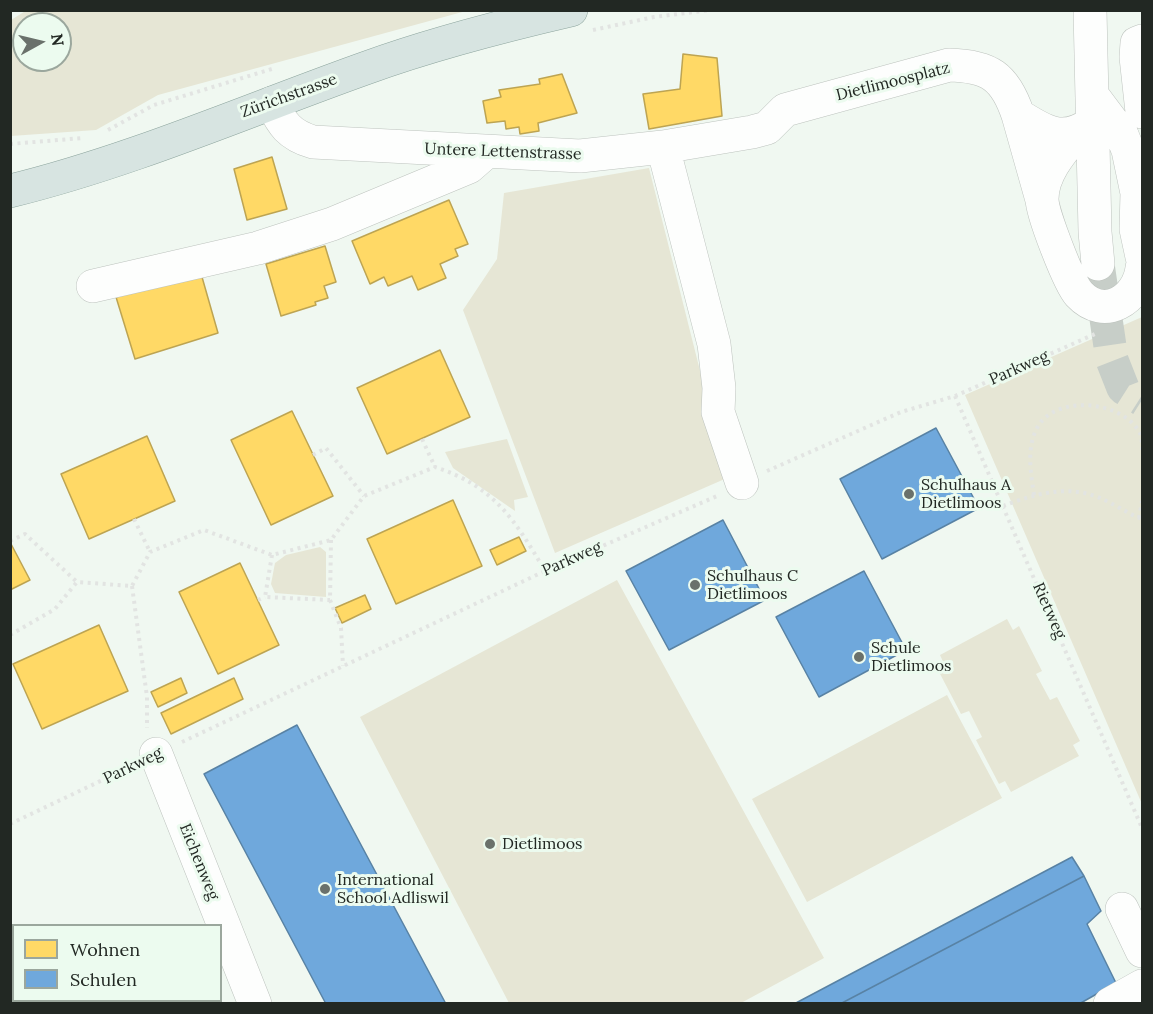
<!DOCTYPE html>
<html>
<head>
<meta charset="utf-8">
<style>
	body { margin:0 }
	#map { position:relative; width:1153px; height:1014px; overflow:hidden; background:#f0f8f1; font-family:Lora,serif }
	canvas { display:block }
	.frame { position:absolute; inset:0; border:12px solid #222823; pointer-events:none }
	.legend { position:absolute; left:12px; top:924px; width:210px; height:78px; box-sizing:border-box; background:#ecfbef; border:2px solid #9ba79d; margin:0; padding:8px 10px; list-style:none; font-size:18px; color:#222823 }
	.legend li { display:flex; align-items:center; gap:12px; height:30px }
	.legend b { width:30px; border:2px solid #9ba79d }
	.north { position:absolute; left:12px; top:12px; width:60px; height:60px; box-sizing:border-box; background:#ecfbef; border:2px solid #9ba79d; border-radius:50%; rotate:82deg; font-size:16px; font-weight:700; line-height:24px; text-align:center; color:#222823 }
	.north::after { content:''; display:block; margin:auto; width:21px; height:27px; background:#6a716b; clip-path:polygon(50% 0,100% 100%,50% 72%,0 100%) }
</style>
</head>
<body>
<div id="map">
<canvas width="1153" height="1014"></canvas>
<div class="frame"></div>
<ul class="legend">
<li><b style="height:16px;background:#ffd966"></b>Wohnen</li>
<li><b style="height:16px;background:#6fa8dc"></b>Schulen</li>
</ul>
<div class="north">N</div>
</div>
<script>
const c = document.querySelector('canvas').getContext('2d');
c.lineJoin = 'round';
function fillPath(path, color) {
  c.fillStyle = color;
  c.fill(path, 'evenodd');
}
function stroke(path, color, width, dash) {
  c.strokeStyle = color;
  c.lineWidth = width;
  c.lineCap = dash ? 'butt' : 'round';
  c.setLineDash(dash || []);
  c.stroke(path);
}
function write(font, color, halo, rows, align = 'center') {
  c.font = font + ' Lora,serif';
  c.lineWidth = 6;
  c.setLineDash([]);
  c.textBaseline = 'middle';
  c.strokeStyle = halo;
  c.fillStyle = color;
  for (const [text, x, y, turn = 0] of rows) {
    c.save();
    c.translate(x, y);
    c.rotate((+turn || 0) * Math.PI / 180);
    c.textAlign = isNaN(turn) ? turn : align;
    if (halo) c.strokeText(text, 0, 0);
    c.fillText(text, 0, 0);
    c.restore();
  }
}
const green = new Path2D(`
	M27,10H466V11L158,95L96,130L11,136V20ZM24,24H60V60H24Z
	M649,168L727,478L555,553L463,310L497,259L504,193Z
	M1142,317V804L965,395Z
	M507,439L528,497L514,500L515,511L453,468L445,452Z
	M320,547L326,552V597L275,593L271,584L275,563L286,555Z
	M617,580L824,958L741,1003H509L360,717Z
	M1007,619L1013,630L1019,626L1042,671L1036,674L1050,700L1057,697L1080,741L1073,745L1079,756L1011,792L1005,781L999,784L976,740L982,737L969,711L961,714L938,670L945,666L940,655Z
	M947,695L1002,798L807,902L752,799Z`);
const homes = new Path2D(`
	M683,54L717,58L722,116L649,129L643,94L680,89Z
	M562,74L577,113L538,123L539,131L520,134L519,127L506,129L505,121L487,123L483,101L501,97L499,90L540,84L539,79Z
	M272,157L287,209L247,220L234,169Z
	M449,200L468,244L455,249L458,256L440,264L446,278L418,290L412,276L388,286L384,277L370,284L352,241Z
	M325,246L336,282L324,286L328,298L315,302L316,305L281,316L266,264Z
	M200,270L218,333L135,359L116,297Z
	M440,350L470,417L387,454L357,388Z
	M292,411L333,496L271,525L231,440Z
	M147,436L175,501L89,539L61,474Z
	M453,500L482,566L396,604L367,539Z
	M519,537L526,551L497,565L490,550Z
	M10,542L30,580L10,590Z
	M240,563L279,645L218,674L179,592Z
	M365,595L371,609L342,623L335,608Z
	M99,625L128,691L42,729L13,664Z
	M181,678L187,693L158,707L151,692Z
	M234,678L243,699L171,734L161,713Z`);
const schools = new Path2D(`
	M936,428L979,508L882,559L840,479Z
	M723,520L765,600L669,650L626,571Z
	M864,571L906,650L819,697L776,617Z
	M297,725L446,1004H326L204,774Z
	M1072,857L1084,876L840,1004H794Z
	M1084,876L1101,911L1087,924L1116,983L1079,1004H840Z`);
const minorTunnel = new Path2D(`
	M1098,264L1112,360L1123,388L1142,400`);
const path = new Path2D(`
	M593,30L654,17L711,10
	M108,130L154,105L275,68
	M10,144L82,138
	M955,396L1142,828
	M422,439L435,467
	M313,455L326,448L364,496
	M767,471L901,412L955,396L1095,334
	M1034,495C1031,473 1026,449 1037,428C1055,394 1122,400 1140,433C1142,438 1142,445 1142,451
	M1003,506C1032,495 1064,485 1095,496C1112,502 1126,513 1142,519
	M1139,518L1142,501
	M134,519L150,552
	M331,540L330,600L341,628L343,666
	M10,541L25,534L77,582
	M272,555L265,597L330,600
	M132,586L147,697V728
	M258,600L265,597
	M10,635L55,609L77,582L132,586L150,552L204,530L272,555L331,540L364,496L435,467C494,486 515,520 545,571
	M182,742L545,571L717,496
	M10,824L132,766
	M10,952L14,957
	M39,1000L41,1004`);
const minor = new Path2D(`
	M1090,10L1095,232L1098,264
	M1142,41L1137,43L1136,57L1142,112
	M1092,95L1122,135L1128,150L1137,193L1136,229L1142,257
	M272,103C282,124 289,135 313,142L580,156L663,147L752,132L767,128L785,110L949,65C989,66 1005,76 1018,115
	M1076,134C1061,152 1042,174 1042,199C1042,213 1069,283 1079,294C1104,321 1138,300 1142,268
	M663,147L714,344L719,388L718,412L742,483
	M1042,200L1018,115C1043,131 1063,144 1090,124
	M93,286L258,248L332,224L469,167L485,153
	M156,754L255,1004
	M1122,909L1142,951
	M1110,1004L1142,986`);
const major = new Path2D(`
	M10,191C132,161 248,110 366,68C432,44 502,26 571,10`);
const markers = [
	[909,494,6,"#6a716b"],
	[695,585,6,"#6a716b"],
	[859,657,6,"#6a716b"],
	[490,844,6,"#6a716b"],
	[325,889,6,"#6a716b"]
];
const streetNames = [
	["Dietlimoosplatz",893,82,-14],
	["Zürichstrasse",289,96,-20],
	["Untere Lettenstrasse",503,152,2],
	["Parkweg",1019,368,-24],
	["Parkweg",572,559,-24],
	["Rietweg",1049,611,66],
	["Parkweg",133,766,-26],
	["Eichenweg",199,862,68]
];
const poiNames = [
	["Schulhaus A",921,485],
	["Dietlimoos",921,503],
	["Schulhaus C",707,576],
	["Dietlimoos",707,594],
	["Schule",871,648],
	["Dietlimoos",871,666],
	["Dietlimoos",502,844],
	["International",337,880],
	["School Adliswil",337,898]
];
fillPath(green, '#e6e6d5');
fillPath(homes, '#ffd966');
stroke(homes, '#bda452', 1.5);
fillPath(schools, '#6fa8dc');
stroke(schools, '#5882a4', 1.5);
stroke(minorTunnel, '#c7cec8', 33, [33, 16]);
stroke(minor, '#bdc3be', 34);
stroke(major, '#8ca49d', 34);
stroke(path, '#e2e4e2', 4, [3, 4.5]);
stroke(minor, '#fdfefd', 33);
stroke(major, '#d7e4e1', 33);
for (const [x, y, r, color] of markers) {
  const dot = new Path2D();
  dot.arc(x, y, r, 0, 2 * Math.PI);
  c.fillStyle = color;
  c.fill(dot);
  stroke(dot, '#ecfbef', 2);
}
write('16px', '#222823', '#ecfbef', streetNames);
write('16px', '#222823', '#ecfbef', poiNames, 'left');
</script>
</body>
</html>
